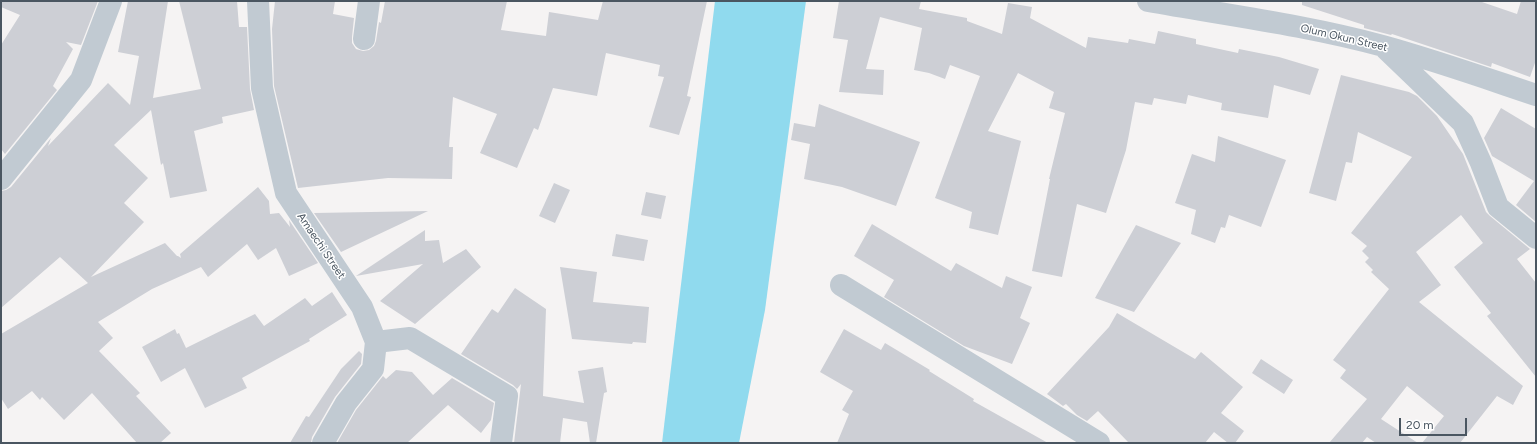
<!DOCTYPE html>
<html>
<head>
<meta charset="utf-8">
<style>
	body { margin:0 }
	#map { position:relative; width:1537px; height:444px; overflow:hidden; background:#f5f3f3; font-family:Figtree,sans-serif }
	canvas { display:block }
	.frame { position:absolute; inset:0; border:2px solid #4a5661; pointer-events:none }
	.scale { position:absolute; left:1399px; top:418px; width:68px; height:18px; box-sizing:border-box; border:2px solid #4a5661; border-top:0; padding-left:5px; font-size:12px; line-height:14px; white-space:nowrap; color:#4a5661; -webkit-text-stroke:3px #fff; paint-order:stroke }
</style>
</head>
<body>
<div id="map">
<canvas width="1537" height="444"></canvas>
<div class="frame"></div>
<div class="scale">20 m</div>
</div>
<script>
const c = document.querySelector('canvas').getContext('2d');
c.lineJoin = 'round';
function fillPath(path, color) {
  c.fillStyle = color;
  c.fill(path, 'evenodd');
}
function stroke(path, color, width, dash) {
  c.strokeStyle = color;
  c.lineWidth = width;
  c.lineCap = dash ? 'butt' : 'round';
  c.setLineDash(dash || []);
  c.stroke(path);
}
function write(font, color, halo, rows, align = 'center') {
  c.font = font + ' Figtree,sans-serif';
  c.lineWidth = 3;
  c.setLineDash([]);
  c.textBaseline = 'middle';
  c.strokeStyle = halo;
  c.fillStyle = color;
  for (const [text, x, y, turn = 0] of rows) {
    c.save();
    c.translate(x, y);
    c.rotate((+turn || 0) * Math.PI / 180);
    c.textAlign = isNaN(turn) ? turn : align;
    if (halo) c.strokeText(text, 0, 0);
    c.fillText(text, 0, 0);
    c.restore();
  }
}
const water = new Path2D(`
	M715,1H806L765,310L739,443H662Z`);
const building = new Path2D(`
	M1,1H98L81,45L66,42L73,49L53,86L57,90L5,154L1,149V45L20,15L1,7Z
	M128,1H168L153,98L201,89L179,1H237L239,27H247L250,89L254,110L222,117L223,123L194,131L207,191L170,198L163,163L161,165L151,110L114,145L148,178L124,203L144,222L91,277L165,243L177,256H178L181,258L180,254L258,187L269,201L270,214L279,213L290,227L289,220L318,263L289,276L276,248L258,260L247,244L208,277L201,267L152,289L98,322L113,338L99,351L140,393L136,396L171,433L160,443H137L92,393L64,420L42,397L40,400L32,391L8,409L1,398V334L88,283L60,257L1,308V191L6,190L11,187L51,138L48,146L108,83L130,105L139,56L118,52Z
	M275,1H335L333,14L354,18L352,37V43L356,49L363,51L369,50L374,46L376,41L379,22L381,23L385,1H507L501,30L546,36L549,12L598,20L603,1H707L687,96L691,97L679,135L649,127L664,77L658,76L660,65L606,53L597,96L553,88L538,130L534,128L517,168L480,153L497,114L453,97L449,147H453L452,179L388,178L298,188L274,86L272,29Z
	M839,1H921L919,9L967,18V21L1002,34L1008,3L1032,7L1030,18L1086,48L1088,37L1128,43L1129,39L1155,44L1158,31L1196,39V44L1238,53L1239,49L1279,57L1319,69L1310,95L1274,85L1268,118L1221,110L1222,103L1188,95L1186,104L1154,98L1152,105L1135,102L1126,150L1106,213L1077,204L1062,277L1032,271L1050,179H1049L1065,113L1049,108L1054,92L1018,73L988,131L1021,141L998,235L969,228L972,212L935,198L980,76L950,65L945,79L929,73L914,70L922,28L880,17L866,69L884,70L883,95L839,92L848,40L833,38Z
	M1302,1H1479L1517,14L1521,1H1536V60L1530,77L1492,63L1491,67L1392,34L1391,35L1364,28V25L1302,5Z
	M1341,75L1409,92L1417,96L1437,116L1463,154L1486,212L1490,216L1530,249L1517,259L1536,283V377L1487,316L1491,313L1454,267L1483,243L1461,215L1416,252L1441,285L1419,302L1523,386L1513,405L1497,396L1460,443H1422L1444,416L1407,386L1381,419L1418,443H1376L1367,437L1362,443H1329L1367,399L1340,378L1346,370L1333,360L1389,289L1371,272L1373,270L1365,262L1369,258L1362,251L1367,246L1351,233L1412,157L1358,132L1352,163L1346,162L1336,201L1309,193Z
	M819,104L920,142L896,206L842,187L804,179L810,144L791,140L794,123L815,127Z
	M1501,108L1536,129V222L1516,205L1534,181L1492,156L1484,138Z
	M1218,136L1286,160L1261,227L1229,215L1225,228L1221,227L1215,243L1191,234L1196,210L1175,203L1192,154L1215,162Z
	M554,183L570,190L555,223L539,216Z
	M646,192L666,196L661,219L641,215Z
	M428,211L341,252L314,213Z
	M872,224L951,271L956,263L1002,288L1006,276L1032,287L1020,318L1030,323L1012,364L964,346L884,297L894,280L854,256Z
	M1136,225L1181,243L1134,312L1095,298Z
	M425,230V241L439,240L443,263L466,249L481,267L415,324L380,301L423,264L356,276Z
	M616,234L648,240L644,261L612,256Z
	M560,267L597,272L593,302L649,307L646,343L633,342L632,344L572,339Z
	M515,288L546,309L543,396L584,403L578,371L603,367L607,392L604,393L596,443H590L587,422L563,418L560,443H514L521,384L517,389L513,385L461,354L492,309L498,313Z
	M332,292L347,315L309,339L310,341L242,378L247,388L205,408L185,368L161,382L142,347L175,329L177,334L179,333L186,348L255,314L264,326L305,298L312,306Z
	M1117,313L1195,359L1201,352L1243,387L1221,413L1244,431L1235,443H1228L1214,432L1205,443H1129L1098,411L1087,421L1077,415L1066,404L1063,406L1047,394L1109,327Z
	M844,329L881,350L885,343L930,370L929,371L974,399L973,401L1048,443H837L849,414L842,410L853,391L820,372Z
	M359,351L362,354L361,364L335,397L312,437L311,443H290L306,416L309,417L341,369Z
	M1261,359L1293,380L1284,394L1252,373Z
	M396,370L412,372L433,395L452,378L494,403L491,420L481,433L448,405L407,443H337L356,410L383,376L386,379Z`);
const minor = new Path2D(`
	M258,1L262,88L286,193L362,307L376,342L410,338L507,396L501,443
	M1148,1C1226,15 1306,25 1383,46C1434,60 1485,78 1536,95
	M364,39L369,1
	M1386,49L1463,123L1481,163L1498,207L1536,238
	M1,179L81,80L111,1
	M841,285L1099,443
	M323,443L346,403L373,369L376,342`);
const streetNames = [
	["Olum Okun Street",1344,38,13],
	["Amaechi Street",321,246,56]
];
fillPath(water, '#90daee');
fillPath(building, '#cdcfd5');
stroke(minor, '#c1cad2', 22);
write('11px', '#4a5661', '#fff', streetNames);
</script>
</body>
</html>
